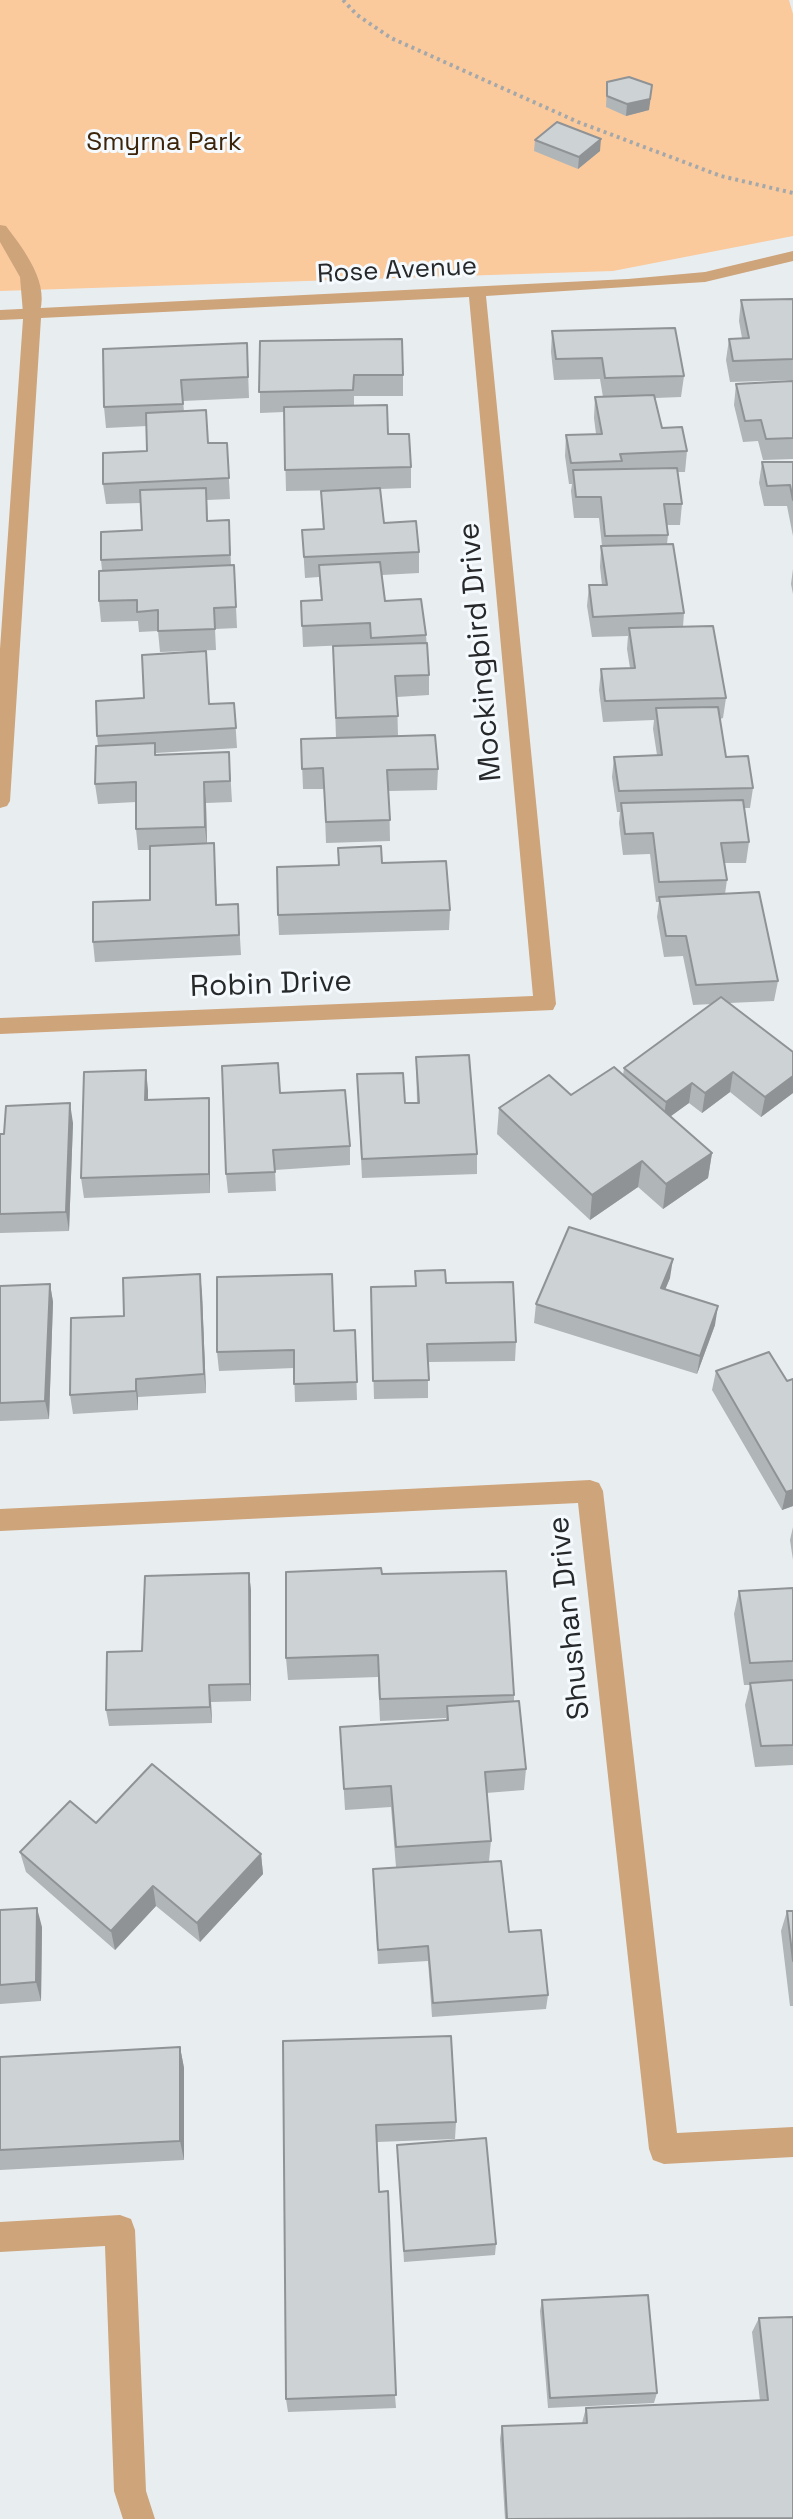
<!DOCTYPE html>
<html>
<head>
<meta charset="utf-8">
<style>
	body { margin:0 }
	canvas { display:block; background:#e8edf0 }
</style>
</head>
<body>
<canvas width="793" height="2519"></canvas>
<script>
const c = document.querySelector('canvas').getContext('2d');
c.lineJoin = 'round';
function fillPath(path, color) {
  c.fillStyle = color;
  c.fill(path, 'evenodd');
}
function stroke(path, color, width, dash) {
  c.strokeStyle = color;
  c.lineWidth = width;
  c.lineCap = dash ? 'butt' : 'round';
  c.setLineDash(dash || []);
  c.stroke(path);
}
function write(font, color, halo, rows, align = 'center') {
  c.font = font + ' "Space Grotesk",sans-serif';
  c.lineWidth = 6;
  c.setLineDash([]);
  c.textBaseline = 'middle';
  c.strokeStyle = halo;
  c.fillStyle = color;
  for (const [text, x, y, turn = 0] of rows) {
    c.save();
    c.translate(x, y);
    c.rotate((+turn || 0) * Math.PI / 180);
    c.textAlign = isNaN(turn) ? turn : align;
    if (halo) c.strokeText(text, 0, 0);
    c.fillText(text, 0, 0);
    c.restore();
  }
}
const green = new Path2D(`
	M0,0H789L793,14V236L613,271L0,291Z`);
const path = new Path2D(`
	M343,0L357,15L391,38L578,122L721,176L793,193`);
const lane = new Path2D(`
	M0,225L6,226C24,250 52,285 38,317L32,318L23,313L20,277L0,242Z
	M120,2215L131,2219L135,2230L146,2491L155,2519H123L114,2491L105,2246L0,2252V2222Z`);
const street = new Path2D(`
	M793,251V261L705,282L486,296L556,1004L553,1010L0,1034V1018L533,996L469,297L41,318L10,801L7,806L0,808V649L23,319L0,320V310L628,279L705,272Z
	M590,1480L599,1483L603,1491L677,2133L793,2127V2157L664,2164L653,2160L649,2149L578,1503L0,1531V1509Z`);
const wall = new Path2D(`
	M607,82L649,110L626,116L606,107Z
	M535,140L600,151L578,169L534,151Z
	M793,299V380L730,382L726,360L729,339L742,338L739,321L741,300Z
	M552,331L684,376L681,397L655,398L662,428L687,451L685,472H678L682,504L680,525H666L668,535L667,544L684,613L683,627L726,698L723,718L720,719L726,757L753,788L750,808H744L749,842L746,863H724L727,880L725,894L778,981L774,1001L729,1003L793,1052V1093L761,1117L730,1092L702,1113L689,1103L670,1116L712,1153L708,1178L663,1209L638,1187L590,1220L497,1134L499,1108L571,1095L623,1075L624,1068L712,1004L693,1005L683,956L664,957L657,917L659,902H656L650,854L623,855L619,823L620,812H617L612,777L614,757L657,755L653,729L654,720L603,722L599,690L601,669L630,668L627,649L628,636L592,637L587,606L589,585H602L600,567L601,546H602L599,518H574L571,491L572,484H569L565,456L566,435L596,434L594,418L595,397H603L600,379L554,380L551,352Z
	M260,341L403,375V396H354V405L388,434L411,467V488L380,489L384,523L419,552V573L382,575L385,601L426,635L429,675V695L397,697L398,736L438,769L437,790L389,791L390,841L326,843L324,789H303L301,739L336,738L333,646L370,644L303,647L301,601L321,600L319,577L305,578L302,530L323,529L321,491L349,490L286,491L284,412L260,413Z
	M247,343L249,398L183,401L184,411L208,443H227L230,499L207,500L208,521L229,520L231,565H234L237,628L215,629L216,650L160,652L158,631L139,632L138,621L101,622L99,601L102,570L101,560L142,530L141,503L106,504L103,484L147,451V426L106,428L104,407Z
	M793,381V459L763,460L758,441L743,442L734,405L736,384Z
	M762,462H793V536L787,506H764L759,483Z
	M793,569V594L791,584Z
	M234,703L237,748L156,753V755L229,752L232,802L206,803L207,843L215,863L217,905L238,904L241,955L95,962L93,942L150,900V850H138L136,829V802L98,804L95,784L98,746L97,736L209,704Z
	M382,863L450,910L449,930L279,935L278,915Z
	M416,1057L477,1154V1174L362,1178L357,1074L405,1103H417Z
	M148,1090V1100L209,1098L210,1118V1193L84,1198L81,1178Z
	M280,1093L350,1146V1165L275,1170L276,1191L228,1193L226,1174Z
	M73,1123L69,1231L0,1233V1134Z
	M415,1271L446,1283L516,1342L515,1361L428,1362V1398L374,1399L371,1287L415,1286Z
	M670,1278L665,1289L715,1325L697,1374L534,1323L536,1304Z
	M50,1284L53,1302L49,1419L0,1421V1286Z
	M202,1293L206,1393L138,1397V1410L73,1414L70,1395L124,1316Z
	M355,1330L357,1400L295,1402L294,1368L219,1371L217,1352L334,1331Z
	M769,1352L793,1506L782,1510L712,1390L716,1371Z
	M793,1527V1560L790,1540Z
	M249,1573L251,1591V1701L211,1702L212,1723L109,1726L106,1710L142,1651Z
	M382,1574L514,1695V1701L526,1769L524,1790L486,1793L491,1841L489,1861L396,1867L391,1807L345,1810L340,1727L446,1720V1718L380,1721L378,1677L288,1680L286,1658Z
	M793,1588V1765L755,1767L745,1705L750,1685H744L734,1614L739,1591Z
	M96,1823L261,1854L263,1874L200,1942L156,1906L115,1950L26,1872L20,1852Z
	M373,1869L509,1932L548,1995L546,2009L432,2017L428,1961L378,1964Z
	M0,1910L42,1927L41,2001L0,2004Z
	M787,1911H793V2006H790L781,1931Z
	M283,2041L456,2122L455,2139L377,2142L379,2192L396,2408L288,2412L286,2399Z
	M180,2047L184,2068V2160L0,2170V2057Z
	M397,2145L496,2244L495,2255L404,2262Z
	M542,2300L657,2393L654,2403L548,2408L540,2311Z
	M793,2317V2519H505L500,2439L502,2426L582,2423L586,2408L760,2401L752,2332L759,2318Z`);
const shadedWall = new Path2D(`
	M651,96L649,110L626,116L627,104Z
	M601,139L600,151L578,169L579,157Z
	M204,782L206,803L207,847L205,827Z
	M146,1070L148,1090V1120L145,1100Z
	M733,1072L730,1092L702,1113L705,1093Z
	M793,1076V1093L761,1117L765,1097Z
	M692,1083L689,1103L663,1122L666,1102Z
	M209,1098L210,1118V1193L209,1174Z
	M70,1103L73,1123L69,1231L66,1212Z
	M712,1153L708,1178L663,1209L666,1184Z
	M642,1161L638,1187L590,1220L592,1195Z
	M673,1259L670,1278L658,1307L661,1288Z
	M200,1274L202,1293L206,1393L204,1374Z
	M50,1284L53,1302L49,1419L45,1401Z
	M718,1306L715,1325L697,1374L700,1356Z
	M136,1379L138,1397V1410L136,1391Z
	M793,1490V1506L782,1510L786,1492Z
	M249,1573L251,1591V1701L250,1684Z
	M209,1685L211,1702L212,1723L210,1707Z
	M261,1854L263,1874L200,1942L197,1923Z
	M153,1886L156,1906L115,1950L111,1931Z
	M37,1908L42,1927L41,2001L36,1982Z
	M180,2047L184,2068V2160L180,2141Z`);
const building = new Path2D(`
	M629,77L652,85L650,99L627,104L607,96V82Z
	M557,122L601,139L579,157L535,140Z
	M793,299V359L733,361L729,339L749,338L741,300Z
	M675,328L684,376L605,378L602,358L556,359L552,331Z
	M402,339L403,375H354L353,390L259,392L260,341Z
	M247,343L248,377L181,380L183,404L104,407L103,349Z
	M793,381V438L766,439L761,420L745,421L736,384Z
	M654,395L662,428L682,427L687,451L620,454L622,461L571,463L566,435L602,434L595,397Z
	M387,405L388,434H409L411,467L285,470L284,407Z
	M206,410L208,443H227L229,478L103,484V453L147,451L146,413Z
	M762,462H793V500L790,485L767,486Z
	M677,468L682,504H664L668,535L605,536L601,497H576L573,470Z
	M206,488L207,521L229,520L230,555L101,560V532L142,530L140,490Z
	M380,488L384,523L416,521L419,552L304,557L302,530L324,529L321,491Z
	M673,544L684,613L593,617L589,585H607L601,546Z
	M380,562L385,601L421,599L426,635L371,638L370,623L302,626L301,601L322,600L319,565Z
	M234,565L236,607L214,608L215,629L158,631V610L137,612V600L99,601V571Z
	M713,626L726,698L605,701L601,669L635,668L629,628Z
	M427,643L429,675L395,676L398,716L336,718L333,646Z
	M206,651L209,704L234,703L236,728L97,736L96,701L144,698L142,655Z
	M718,707L726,757L748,756L753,788L619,791L614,757L662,755L656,708Z
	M435,735L438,769L387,770L390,820L326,822L323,768L302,769L301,739Z
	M155,743V755L229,752L230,781L204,782L205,827L136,829V782L95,784L96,746Z
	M743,800L749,842L721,843L727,880L659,882L653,833L625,834L621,803Z
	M214,843L216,905L238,904L239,935L93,942V902L150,900V846Z
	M381,846L382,863L446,861L450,910L278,915L277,867L339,865L338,848Z
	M759,892L778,981L696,985L686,936H666L659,897Z
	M721,997L793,1052V1076L765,1097L733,1072L705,1093L692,1083L666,1102L624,1068Z
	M469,1055L477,1154L362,1159L357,1074L403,1073L405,1103H419L416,1057Z
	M278,1063L280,1093L345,1090L350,1146L273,1150L275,1172L226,1174L222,1066Z
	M614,1067L712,1153L666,1184L642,1161L592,1195L499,1108L549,1075L571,1095Z
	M146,1070L145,1100L209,1098V1174L81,1178L84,1072Z
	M70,1103L66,1212L0,1214V1134H4L6,1106Z
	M569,1227L673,1259L661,1288L718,1306L700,1356L536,1304Z
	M445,1270L446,1283L513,1282L516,1342L427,1344L429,1380L373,1381L371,1287L416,1286L415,1271Z
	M200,1274L204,1374L136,1379V1391L70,1395L71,1318L124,1316L123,1278Z
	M332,1274L334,1331L355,1330L357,1382L294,1384V1350L217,1352V1277Z
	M50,1284L45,1401L0,1403V1286Z
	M769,1352L787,1381L793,1379V1490L786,1492L716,1371Z
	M381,1568L382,1574L506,1571L514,1695L380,1699L378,1655L286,1658V1572Z
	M249,1573L250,1684L209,1685L210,1707L106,1710L107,1652L142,1651L145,1576Z
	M793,1588V1661L750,1663L739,1591Z
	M793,1680V1745L761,1746L750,1683Z
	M519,1701L526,1769L485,1772L491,1841L396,1847L391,1786L344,1789L340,1727L448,1720L447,1706Z
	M152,1764L261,1854L197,1923L153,1886L111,1931L20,1852L70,1801L96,1823Z
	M501,1861L509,1932L541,1930L548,1995L433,2003L428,1946L378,1950L373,1869Z
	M37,1908L36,1982L0,1985V1910Z
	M787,1911H793V1961Z
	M451,2036L456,2122L376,2125L379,2192L388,2191L396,2395L286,2399L283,2041Z
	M180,2047V2141L0,2150V2057Z
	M486,2138L496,2244L404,2251L397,2145Z
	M648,2295L657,2393L550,2398L542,2300Z
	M793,2317V2518L507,2519L502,2426L587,2423L586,2408L768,2400L759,2318Z`);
const farParknames = [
	["Smyrna Park",164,143]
];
const farStreetnames = [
	["Rose Avenue",397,271,-3]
];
const streetNames = [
	["Mockingbird Drive",481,652,-95],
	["Robin Drive",271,985,-2],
	["Shushan Drive",570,1618,-96]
];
fillPath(green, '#faca9d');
stroke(path, '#a4a8ab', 4, [3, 4]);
fillPath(lane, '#cea47b');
fillPath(street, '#cea47b');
fillPath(wall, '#b0b5b7');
fillPath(shadedWall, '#909395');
fillPath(building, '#cdd2d5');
stroke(building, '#909395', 2);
write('26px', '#3c240a', '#f5fafe', farParknames);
write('26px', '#262829', '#f5fafe', farStreetnames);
write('30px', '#262829', '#f5fafe', streetNames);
</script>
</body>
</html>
